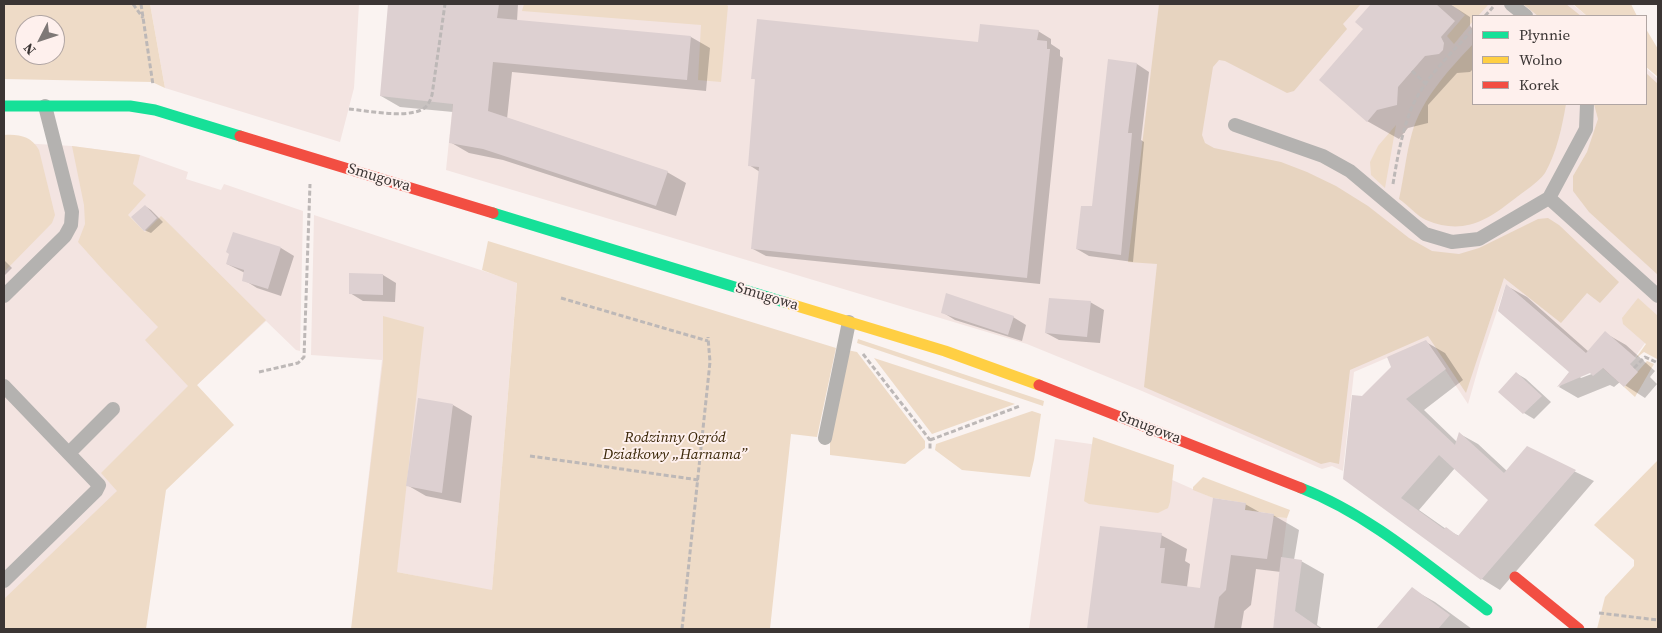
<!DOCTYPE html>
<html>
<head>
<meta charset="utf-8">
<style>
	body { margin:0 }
	#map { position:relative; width:1662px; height:633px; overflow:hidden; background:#faf3f1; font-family:"Source Serif 4",serif }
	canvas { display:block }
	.frame { position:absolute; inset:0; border:5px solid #3b3534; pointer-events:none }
	.legend { position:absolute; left:1472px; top:15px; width:175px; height:90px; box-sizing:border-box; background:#fef0ed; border:1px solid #b0a5a3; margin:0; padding:6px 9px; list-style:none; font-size:15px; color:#3b3534 }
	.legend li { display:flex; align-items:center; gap:10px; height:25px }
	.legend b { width:25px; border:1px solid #b0a5a3 }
	.north { position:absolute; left:15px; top:15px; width:50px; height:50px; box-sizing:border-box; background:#fef0ed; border:1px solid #b0a5a3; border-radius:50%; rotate:229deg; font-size:14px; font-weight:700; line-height:20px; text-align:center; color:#3b3534 }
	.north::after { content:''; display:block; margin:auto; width:18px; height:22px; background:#7e7876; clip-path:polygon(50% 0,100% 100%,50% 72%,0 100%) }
</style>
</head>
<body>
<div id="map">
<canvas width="1662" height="633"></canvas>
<div class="frame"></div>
<ul class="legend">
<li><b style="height:6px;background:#16e098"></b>Płynnie</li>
<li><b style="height:6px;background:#ffcf43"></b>Wolno</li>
<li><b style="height:6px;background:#f24e42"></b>Korek</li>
</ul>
<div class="north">N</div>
</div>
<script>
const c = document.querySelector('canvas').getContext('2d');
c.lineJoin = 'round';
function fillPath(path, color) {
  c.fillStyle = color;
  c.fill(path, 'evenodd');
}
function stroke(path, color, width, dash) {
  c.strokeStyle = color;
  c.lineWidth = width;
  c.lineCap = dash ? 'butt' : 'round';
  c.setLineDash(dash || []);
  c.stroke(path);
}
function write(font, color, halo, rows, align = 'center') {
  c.font = font + ' "Source Serif 4",serif';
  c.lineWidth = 4;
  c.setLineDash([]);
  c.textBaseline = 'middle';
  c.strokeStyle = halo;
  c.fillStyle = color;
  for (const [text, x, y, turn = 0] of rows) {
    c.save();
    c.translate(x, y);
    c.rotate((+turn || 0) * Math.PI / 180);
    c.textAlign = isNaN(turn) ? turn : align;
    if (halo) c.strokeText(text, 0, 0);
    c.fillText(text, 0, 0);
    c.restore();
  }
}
const built = new Path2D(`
	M150,4H359L354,88L340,142L165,88Z
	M463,4H1572L1587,16H1473V104H1646V68L1658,79V325L1630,364L1638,372L1624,387L1506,284L1480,362L1468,404L1426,341L1354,372L1343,471L1332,466L1322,469L1142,391L1027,344L446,170Z
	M4,142L72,146L140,155L188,172L186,179L221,190L224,184L303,211L300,351L296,350L266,321L197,385L121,493L4,603Z
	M314,215L517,282L492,591L397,572L359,560L382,360L311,355Z
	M1055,439L1091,444L1213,498L1246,503L1245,510L1273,514V517L1287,518L1273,629H1029Z`);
const green = new Path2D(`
	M4,4H150L165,88L152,82L4,79ZM25,25H55V55H25Z
	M524,4H726L728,6L721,82L698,80L701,25L522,11Z
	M1451,4L1488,5L1478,16H1473V21L1454,44L1447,36L1465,15Z
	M1573,4H1631L1637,16H1587Z
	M1646,29L1658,49V77L1646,67Z
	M1396,125L1385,188L1371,175L1370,162L1378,146Z
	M4,135C19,134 31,136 39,150L55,215L52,223L4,272Z
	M72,146L140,155L133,184L146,195L128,215L145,232L161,216L266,320L197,385L234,425L166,490L146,629H4V599L117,491L101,473L188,386L145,340L158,327L104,271L78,242L85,224L84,205Z
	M488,241L836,348L817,437L791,434L770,629H351L383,360V316L424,327L397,572L492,590L517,283L482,270Z
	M1638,298L1658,316L1657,359L1644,352L1636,358L1646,344L1623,324L1622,318Z
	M858,339L1044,401L1043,406L857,343Z
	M847,350L857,352L925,441V448L905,464L830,455V438Z
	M874,358L1015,404L932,434Z
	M1647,361L1654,364L1635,397L1624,387Z
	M1032,411L1041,414L1034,460L1030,477L962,470L935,450L936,444Z
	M1093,437L1174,465L1170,502L1168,508L1158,513L1089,504L1084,501Z
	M1658,460V629H1597L1605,597L1634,566V560L1594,525Z
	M1203,477L1290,510L1287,518L1273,517V514L1245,510V503L1213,498L1193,490V487Z`);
const forest = new Path2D(`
	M1159,4H1361L1343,24L1347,29L1294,91L1287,93L1225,61L1219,60L1213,67L1202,135L1205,143L1214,148L1281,162L1307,172L1336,186L1368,206L1409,238L1432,251L1459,254L1479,248L1538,219L1548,218L1559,225L1619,282L1600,303L1587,293L1561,323L1504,278L1466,393L1428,336L1350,370L1339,464L1330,462L1321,464L1144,387L1157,264L1128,262Z
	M1523,4H1566L1581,16H1538Z
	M1473,44V104H1566C1562,127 1557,152 1545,173C1538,183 1523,192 1513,200C1485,222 1462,235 1426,220C1417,216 1408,205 1399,199C1404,177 1406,154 1412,133C1422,98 1449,70 1473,44Z
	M1646,73L1658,84V275L1589,212L1573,191V176L1587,152L1598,119L1594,104H1646Z`);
const shadow = new Path2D(`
	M389,4H518L517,21L691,37L710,48L706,91L512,72L507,119L667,172L686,183L676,216L503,160L469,153L450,142L453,112L400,107L381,96Z
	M1373,4H1450L1470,17V26L1473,29V54L1472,56L1473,69L1470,72L1457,73L1428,105V123L1408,128L1399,139L1367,121L1365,29L1357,22Z
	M1038,31L1051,39V44L1060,50V56L1063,58L1040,284L766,256L753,249L760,172L749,165L756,80L753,78L979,43Z
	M1109,61L1137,64L1149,72L1141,140L1144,142L1133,262L1089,256L1077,249L1093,208Z
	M145,206L151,210L163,222L151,233L144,230Z
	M281,248L294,256L281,296L257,288L244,280L245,273L227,264L231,254Z
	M4,260L12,268L4,276Z
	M383,275L396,283L395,302L363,301L350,293Z
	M1507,286L1527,297L1589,352L1605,333L1626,345L1655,371L1650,377L1657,384L1645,398L1620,382L1614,387L1610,385L1578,398L1559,387L1571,372ZM1596,369L1597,372L1581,378L1579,376Z
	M1090,302L1104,310L1100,343L1059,340L1046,333Z
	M942,312L1013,317L1026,325L1022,341L955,320Z
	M1426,342L1445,353L1463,380L1424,410L1457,442L1460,434L1478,444L1507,471L1527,448L1594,481L1500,590L1482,579L1344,478L1362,397ZM1455,468L1490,500L1459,536L1446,529L1419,510Z
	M1516,373L1526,379L1551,402L1534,419L1524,413L1500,392Z
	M453,405L472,416L461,503L426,496L407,485Z
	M1245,504L1261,513L1273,515L1299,530L1294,560L1301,561L1324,574L1317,625L1323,629H1284L1275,624L1281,572L1256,569L1251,605L1244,611L1241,629H1088L1101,527L1161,535L1187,549L1185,561L1190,564L1187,587L1201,589Z
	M1412,589L1435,602L1472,629H1378Z`);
const building = new Path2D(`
	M388,4H499L497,18L691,36L687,80L493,62L488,111L668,171L656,206L483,149L449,143L453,104L380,96Z
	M1371,4H1436L1455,21L1441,37L1444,43L1443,50L1439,54L1425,56L1398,87L1397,105L1377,110L1367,122L1319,80L1363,29L1355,22Z
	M757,19L978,42L980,24L1039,30L1037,40L1047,41V49H1050L1027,278L751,249L759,167L748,166L755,79H751Z
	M1108,59L1137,63L1128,133H1132L1121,255L1076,249L1081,206H1092Z
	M145,205L157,218L144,231L131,217Z
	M233,232L281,247L268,289L242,281L244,270L226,264L229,254L226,252Z
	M349,273L383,274V295L349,294Z
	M1506,284L1586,353L1605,331L1636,358L1630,364L1638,372L1624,387L1603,368L1593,376L1590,373L1557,387L1569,372L1498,311Z
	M946,293L1014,316L1008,335L941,313Z
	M1049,298L1091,301L1087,337L1045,333Z
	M1426,340L1446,369L1406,399L1455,445L1459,432L1504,473L1527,446L1576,470L1481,580L1343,479L1352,395L1362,396L1391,367L1387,357ZM1439,455L1488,500L1458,536L1446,527L1444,529L1401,498Z
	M1516,372L1542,396L1523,414L1498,392Z
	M418,398L453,404L442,493L406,486Z
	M1213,498L1246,503L1245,510L1274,514L1267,559L1231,555L1226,590L1219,597L1214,629H1087L1100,526L1162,533L1160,548H1165L1161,583L1200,588Z
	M1281,557L1302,560L1295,611L1321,629H1273Z
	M1412,587L1450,615L1438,629H1376Z`);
const path = new Path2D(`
	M133,4L143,18
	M141,4L153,85
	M1485,16L1493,7
	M1412,71L1426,84
	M349,109C369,111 403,118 421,110C428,107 430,101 432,95L445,4
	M1393,184C1397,160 1401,136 1410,112C1422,80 1451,54 1473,29
	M561,298L708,341
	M863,354L930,440V449
	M1634,368L1645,357L1658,363
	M259,372L298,363L304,357L310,184
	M930,440L1020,406
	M530,456L699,480
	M1599,613L1658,620
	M682,629L710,362L708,337`);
const lane = new Path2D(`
	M1511,4L1526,16
	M1235,125L1323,156L1350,171L1425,234L1452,242L1479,239L1549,198L1586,129L1587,104
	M1549,198L1658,296
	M4,296L65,236L71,225L72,212L45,106
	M4,386L99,485L96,491L4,581
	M825,438L849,322
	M69,453L113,409`);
const fast = new Path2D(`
	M4,106H130L155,110L240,136
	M493,213L787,303
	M1301,488C1370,515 1428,566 1487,610`);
const slow = new Path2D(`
	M787,303L945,351L1039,385`);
const jam = new Path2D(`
	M240,136L493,213
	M1039,385L1301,488
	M1515,577L1579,629`);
const streetNames = [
	["Smugowa",379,178,17],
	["Smugowa",767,297,17],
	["Smugowa",1150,428,21]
];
const parkNames = [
	["Rodzinny Ogród",675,438],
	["Działkowy „Harnama”",675,455]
];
fillPath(built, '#f3e4e1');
fillPath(green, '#eedbc7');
fillPath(forest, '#e7d4c0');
fillPath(shadow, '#0003');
fillPath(building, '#ddd0d1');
stroke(path, '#bdb8b7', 3, [5, 2.5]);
stroke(lane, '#b4b2b0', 14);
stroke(fast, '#16e098', 11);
stroke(slow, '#ffcf43', 11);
stroke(jam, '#f24e42', 11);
write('15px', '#3b3534', '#fef0ed', streetNames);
write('italic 15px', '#392506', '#fef0ed', parkNames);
</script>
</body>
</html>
